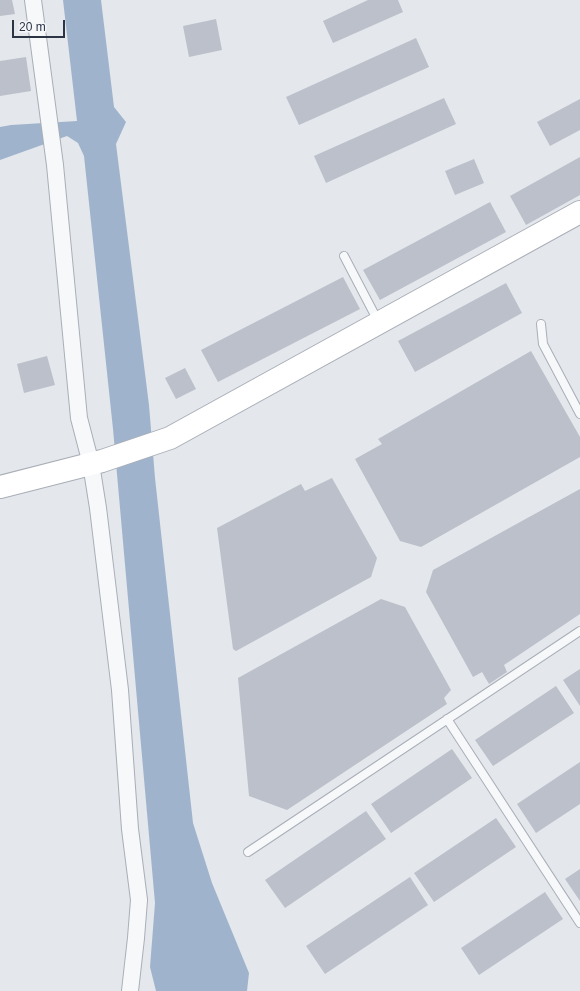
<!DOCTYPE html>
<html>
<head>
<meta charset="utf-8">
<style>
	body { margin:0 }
	#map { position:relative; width:580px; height:991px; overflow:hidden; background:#e4e7ec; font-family:Arial,sans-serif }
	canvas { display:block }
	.scale { position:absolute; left:12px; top:20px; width:53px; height:18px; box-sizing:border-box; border:2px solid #2b3445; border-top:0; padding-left:5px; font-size:12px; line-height:14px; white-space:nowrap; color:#2b3445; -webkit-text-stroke:3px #f4f6f9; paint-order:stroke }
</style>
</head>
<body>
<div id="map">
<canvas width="580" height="991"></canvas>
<div class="scale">20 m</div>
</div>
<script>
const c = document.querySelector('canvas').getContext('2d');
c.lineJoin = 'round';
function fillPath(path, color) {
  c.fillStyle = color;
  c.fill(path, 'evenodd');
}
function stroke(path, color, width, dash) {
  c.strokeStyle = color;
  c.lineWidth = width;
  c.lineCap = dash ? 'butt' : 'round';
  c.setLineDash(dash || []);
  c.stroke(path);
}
const water = new Path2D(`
	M63,0H101L114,107L126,122L116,144L149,405L155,478L193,823L212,883L249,973L247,991H156L150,967L155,903L113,429L84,156L78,143L67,136L0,160V127L11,125L77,121Z`);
const building = new Path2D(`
	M0,0H12L15,14L0,16Z
	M368,0H398L403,12L333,43L323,21Z
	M216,19L222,50L189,57L183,26Z
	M416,38L429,67L299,125L286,97Z
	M26,57L31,91L0,96V61Z
	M444,98L456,124L326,183L314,156Z
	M580,99V130L550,146L537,122Z
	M580,157V195L526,225L510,196Z
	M474,159L484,183L455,195L445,171Z
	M490,202L506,232L380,300L363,270Z
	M343,277L360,309L218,382L201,350Z
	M506,283L522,313L415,372L398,341Z
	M531,351L580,437V457L421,547L400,541L355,459L382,444L378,439Z
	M47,356L55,385L24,393L17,364Z
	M185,368L196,389L176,399L165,378Z
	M332,478L377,558L371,577L236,651L233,649L217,528L301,484L305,491Z
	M580,489V614L504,665L507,672L489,684L482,672L473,677L426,592L433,570Z
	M381,599L405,607L451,690L444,698L447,704L287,810L249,796L238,678Z
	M580,669V706L563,680Z
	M556,686L574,713L493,766L475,740Z
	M452,749L472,778L391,833L371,804Z
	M580,762V804L536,833L517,804Z
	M366,811L386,839L285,908L265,880Z
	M496,818L516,847L434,902L414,873Z
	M580,869V901L565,879Z
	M410,877L428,905L325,974L306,946Z
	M545,892L563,919L479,975L461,948Z`);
const lane = new Path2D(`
	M344,256L379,323
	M541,324L543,344L580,414
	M447,719L580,923
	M248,852L580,631`);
const street = new Path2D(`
	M33,0L55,165L79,418L91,464L98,508L120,690L130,829L139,900L136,938L130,991`);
const secondary = new Path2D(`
	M0,487L102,461L170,438L580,212`);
fillPath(water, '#9fb4cc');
fillPath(building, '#bbc0ca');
stroke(lane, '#a9aeb7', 10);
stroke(street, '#a9aeb7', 18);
stroke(secondary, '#a9aeb7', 24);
stroke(lane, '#f7f8fa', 8);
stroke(street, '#f7f8fa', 16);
stroke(secondary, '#fff', 22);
</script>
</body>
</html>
